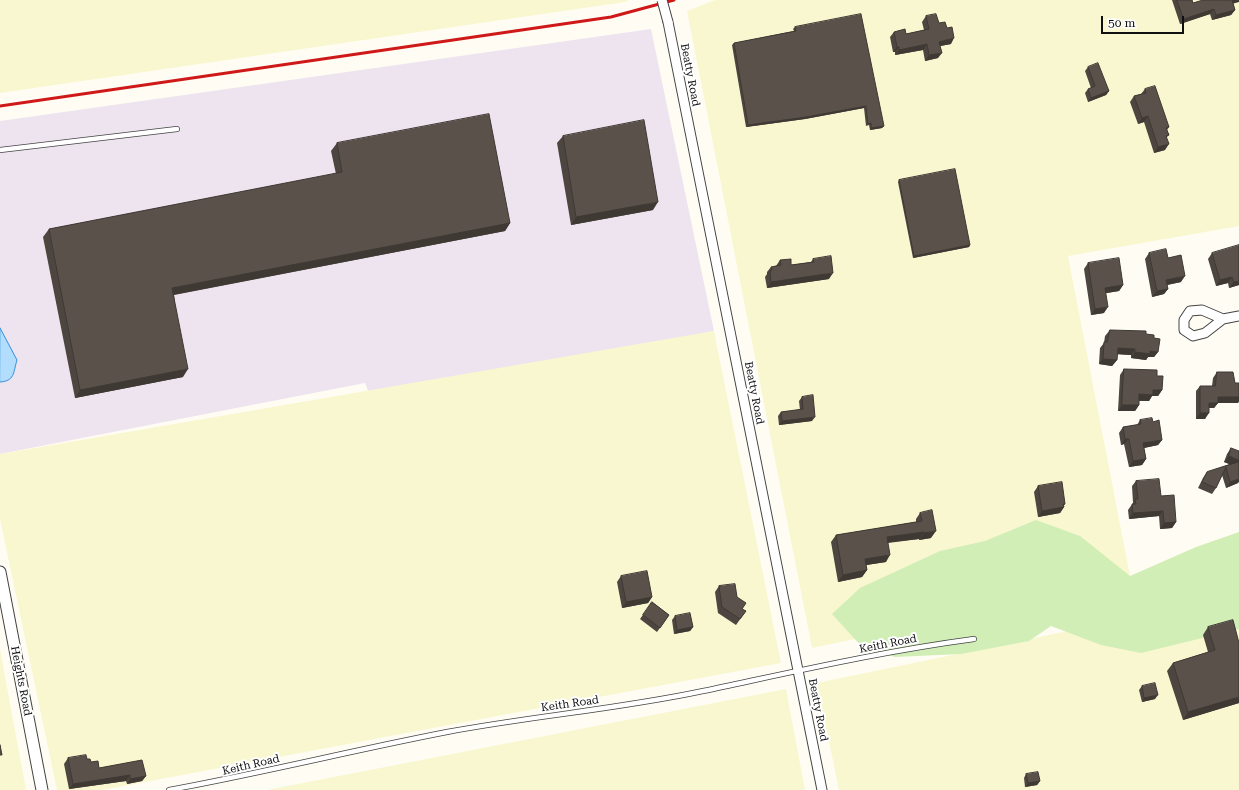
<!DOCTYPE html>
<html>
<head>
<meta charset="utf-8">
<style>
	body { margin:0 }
	#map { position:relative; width:1239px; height:790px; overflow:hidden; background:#fffdf3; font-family:"Roboto Serif",serif }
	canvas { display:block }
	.scale { position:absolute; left:1101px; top:16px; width:83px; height:18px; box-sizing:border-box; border:2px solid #101010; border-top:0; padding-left:5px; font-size:12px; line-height:14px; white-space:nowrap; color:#101010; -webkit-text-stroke:3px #fff; paint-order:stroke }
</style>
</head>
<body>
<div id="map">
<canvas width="1239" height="790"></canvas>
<div class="scale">50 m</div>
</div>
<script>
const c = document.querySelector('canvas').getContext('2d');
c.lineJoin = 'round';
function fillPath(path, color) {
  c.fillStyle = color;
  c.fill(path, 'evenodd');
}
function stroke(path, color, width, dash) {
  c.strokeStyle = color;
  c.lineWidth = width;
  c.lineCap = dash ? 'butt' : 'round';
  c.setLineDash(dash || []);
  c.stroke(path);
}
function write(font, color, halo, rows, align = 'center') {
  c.font = font + ' "Roboto Serif",serif';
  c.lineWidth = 4;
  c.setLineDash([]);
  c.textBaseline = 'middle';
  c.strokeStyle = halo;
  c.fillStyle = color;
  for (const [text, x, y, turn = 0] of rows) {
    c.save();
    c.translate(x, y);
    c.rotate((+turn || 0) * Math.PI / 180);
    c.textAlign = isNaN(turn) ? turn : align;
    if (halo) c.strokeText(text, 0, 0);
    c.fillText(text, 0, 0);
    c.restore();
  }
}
const industrial = new Path2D(`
	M651,29L714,331L372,401L365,383L0,454V121Z`);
const farmland = new Path2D(`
	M0,0H629L625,2L0,93Z
	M715,0H1239V226L1068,256L1130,576L1086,591L812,648L687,11Z
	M714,331L781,663L102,790H57L0,519V454Z
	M1239,598V790H839L817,683L1141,616Z
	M0,649L26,790H0Z
	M786,689L805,790H267Z`);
const green = new Path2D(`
	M1036,520L1080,536L1130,576L1196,547L1239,532V629L1141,653L1101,645L1051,626L1029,641L961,654L895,657L862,647L832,614L860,588L940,551L985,541Z`);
const water = new Path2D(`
	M0,328L17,360C13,373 15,381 0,382Z`);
const service = new Path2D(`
	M0,150L177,129
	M169,790C262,773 354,750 447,732C532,716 619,709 703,691C793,672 883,651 974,639`);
const minor = new Path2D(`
	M668,22L822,790
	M1223,319L1202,310L1190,311L1184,320V330L1193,336L1205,333L1223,319L1239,316`);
const tertiary = new Path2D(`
	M0,572L42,790`);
const rail = new Path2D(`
	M0,106L611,17L674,0`);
const minorBridge = new Path2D(`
	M662,0L668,22`);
const wall = new Path2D(`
	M1172,0H1192L1193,3H1233L1235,10L1231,15L1212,20L1210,14L1180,24Z
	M926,16L939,23L951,44L940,46L938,58L925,61L923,50L895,55V52H893L890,37L894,32L906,34L924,30L922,22Z
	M795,27L884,126L882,128L870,130L869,125L866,126L864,108L805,119L746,127L732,45L734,43L794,31L793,29Z
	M1088,67L1109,91L1106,95L1088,102L1085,93L1088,89L1091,88L1085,71Z
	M1145,89L1169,127L1167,130L1169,135L1167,137L1165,150L1154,153L1144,122L1138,124L1130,102L1134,96L1141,94Z
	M563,136L653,210L571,225L557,143Z
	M337,143L510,223L505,231L174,295L183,377L75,398L43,237L49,229L336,174L331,151Z
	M899,180L970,245L969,247L913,258L898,182Z
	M1149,253L1168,258L1181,282L1167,285L1168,289L1164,294L1152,297L1145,259Z
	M1212,253L1239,285L1229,288L1228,283L1216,286L1208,259Z
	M813,259L829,279L767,288L765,277L767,274V272L771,267L776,266L780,260L791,265L811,262Z
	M1088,263L1123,285L1119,291L1106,293L1104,313L1091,315L1084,269Z
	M1110,330L1146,334L1154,338L1158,352L1154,357H1148L1146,360L1131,358V355L1117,354V360L1112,366L1099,364L1100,348L1104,343L1105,336Z
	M1124,369L1157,376L1162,390L1158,396H1152L1149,401H1139V405L1135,411H1118L1120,375Z
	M1217,372L1235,383H1239V401L1238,403H1218L1214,408H1209L1205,419H1196V391L1200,386H1212L1213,378Z
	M802,397L812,421L779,425L778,416L781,412L800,410L799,401Z
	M1140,420L1153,422L1162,440L1158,445L1144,448L1146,459L1142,465L1129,467L1124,444L1121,445L1119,433L1123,427L1137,425Z
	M1231,448L1238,483L1226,488L1222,475L1216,488L1212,494L1198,488L1203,478L1207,472L1230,464L1224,462L1227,454Z
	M1136,481L1161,496L1176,522L1172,528L1160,529L1159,516L1129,519L1128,510L1133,503L1132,486Z
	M1038,486L1065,504L1063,506L1064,507L1060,513L1038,517L1034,492Z
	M920,513L931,538L919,540V539L888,543L886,562L866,565L867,570L862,577L838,582L831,542L836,535L916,522V519Z
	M621,576L652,597L648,603L622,608L617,582Z
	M719,586L737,597L742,609L746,611L736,625L718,613L715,592Z
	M652,602L669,615L657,632L640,619Z
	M675,616L693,627L690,631L674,634L672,620Z
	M1208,627L1239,703L1183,720L1167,671L1173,663L1208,652L1203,635Z
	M1142,686L1155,699L1142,702L1139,690Z
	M68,758L87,759L99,768L146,776L142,781L127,784L126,781L69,789L64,764Z
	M1026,774L1040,781L1037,785L1025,787L1024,778Z`);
const shadedWall = new Path2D(`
	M1232,0H1239V2L1228,5Z
	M1214,9L1210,14L1180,24L1184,19Z
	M1235,10L1231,15L1212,20L1216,15Z
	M954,38L951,44L935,47L939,42Z
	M927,44L923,50L895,55L899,50Z
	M897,47H899L895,52H893Z
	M942,53L938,58L925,61L929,55Z
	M1109,91L1106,95L1088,102L1091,98Z
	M866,106L864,108L805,119L746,127L748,125Z
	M1148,116L1144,122L1138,124L1142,118Z
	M884,126L882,128L870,130L871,128Z
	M1169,144L1165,150L1154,153L1158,147Z
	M658,202L653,210L571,225L576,217Z
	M510,223L505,231L167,296L172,288Z
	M970,245L969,247L913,258L914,256Z
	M833,273L829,279L767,288L771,282Z
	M1185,276L1181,282L1162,286L1166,280Z
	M1232,277L1228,283L1216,286L1220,280Z
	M1239,281V285L1229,288L1234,282Z
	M1123,285L1119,291L1101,294L1105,288Z
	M1168,289L1164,294L1152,297L1157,291Z
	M1108,307L1104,313L1091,315L1095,309Z
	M1118,348L1135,349L1131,355L1114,354Z
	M1150,351L1158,352L1154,357H1148L1146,360L1131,358L1135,352Z
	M1103,359L1117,360L1112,366L1099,364Z
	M188,369L183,377L75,398L80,390Z
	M1153,390H1162L1158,396H1152L1149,401L1135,400L1139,394Z
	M1218,397H1239V401L1238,403H1218L1214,408H1205L1209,403Z
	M1122,405H1139L1135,411H1118Z
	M1200,413H1209L1205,419H1196Z
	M815,417L812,421L779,425L782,421Z
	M1125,439H1129L1124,444L1121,445Z
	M1162,440L1158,445L1139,449L1143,443Z
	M1229,456L1239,460V463L1236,467L1224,462Z
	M1146,459L1142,465L1129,467L1133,461Z
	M1239,479V482L1238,483L1226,488L1230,482Z
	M1063,504H1065L1062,508L1064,507L1060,513L1038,517L1042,511Z
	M1163,511L1159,516L1129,519L1133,513Z
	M1176,522L1172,528L1160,529L1164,523Z
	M936,531L931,538L919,540L924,533Z
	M924,532L919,539L882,543L887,537Z
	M890,555L886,562L860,566L865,559Z
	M867,570L862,577L838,582L843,575Z
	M652,597L648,603L622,608L626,602Z
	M693,627L690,631L674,634L677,630Z
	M1158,695L1155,699L1142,702L1144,698Z
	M1239,697V703L1183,720L1188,712Z
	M130,775L126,781L69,789L73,784Z
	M146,776L142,781L127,784L130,779Z
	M1040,781L1037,785L1025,787L1028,783Z`);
const building = new Path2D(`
	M1177,0H1192L1193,3L1203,0H1232L1235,10L1216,15L1214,9L1184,19Z
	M861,14L884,126L871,128V123L868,124L866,106L806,117L748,125L734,43L796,31L795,27Z
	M936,14L939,23L945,22L947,28L952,27L954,38L939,42L942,53L929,55L927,44L899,50V47H897L894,32L905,29L906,34L929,29L926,16Z
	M1098,63L1109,91L1091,98L1088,89L1095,86L1088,67Z
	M1155,86L1169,127L1166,128L1169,135L1166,136L1169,144L1158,147L1148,116L1142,118L1134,96L1146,93L1145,89Z
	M489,114L510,223L172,288L188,369L80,390L49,229L342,172L337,143Z
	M644,120L658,202L576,217L563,136Z
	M955,169L970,245L914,256L899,180Z
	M1239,245V281L1234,282L1232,277L1220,280L1212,253Z
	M1166,249L1168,258L1181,255L1185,276L1166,280L1168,289L1157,291L1149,253Z
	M831,256L833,273L771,282L770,271L772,270L771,267L781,265L780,260L791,259V265L814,262L813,259Z
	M1119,258L1123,285L1105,288L1108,307L1095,309L1088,263Z
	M1110,330L1146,331V334L1154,335V338L1160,339L1158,352L1150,351V354L1135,352V349L1118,348L1117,360L1103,359L1104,342H1107Z
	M1124,369L1157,370V376H1163L1162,390H1153V395L1139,394V405H1122Z
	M1217,372H1233L1235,383H1239V397H1218V403H1209V413H1200V386H1215Z
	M813,395L815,417L782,421L781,412L803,409L802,397Z
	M1152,418L1153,422L1159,420L1162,440L1143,443L1146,459L1133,461L1129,439H1125L1123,427L1141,424L1140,420Z
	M1231,448L1239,451V460L1229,456Z
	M1239,462V479L1230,482L1226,467L1216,488L1202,482L1207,472Z
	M1159,479L1161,496L1174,495L1176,522L1164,523L1163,511L1133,513L1132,504H1136L1135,499H1138L1136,481Z
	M1062,482L1065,504H1063L1064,507L1042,511L1038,486Z
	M932,510L936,531L924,533V532L887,537L890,555L865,559L867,570L843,575L836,535L922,521L920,513Z
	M647,571L652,597L626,602L621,576Z
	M735,584L737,597L746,603L742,609L746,611L740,619L722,607L719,586Z
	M652,602L669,615L660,628L643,615Z
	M690,613L693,627L677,630L675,616Z
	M1233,620L1239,643V697L1188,712L1173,663L1215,650L1208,627Z
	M1155,683L1158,695L1144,698L1142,686Z
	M0,745L2,755H0Z
	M86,755L87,759H90L91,762L98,761L99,768L142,760L146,776L130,779V775L73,784L68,758Z
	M1038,772L1040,781L1028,783L1026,774Z`);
const streetNames = [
	["Beatty Road",690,75,79],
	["Beatty Road",754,393,79],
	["Keith Road",888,644,-11],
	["Heights Road",21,681,79],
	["Keith Road",570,704,-8],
	["Beatty Road",818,710,79],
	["Keith Road",251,765,-13]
];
fillPath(industrial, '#eee4ef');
fillPath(farmland, '#f9f7cf');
fillPath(green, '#d1eeb7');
fillPath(water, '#b2ddfc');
stroke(water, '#318fdb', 1);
stroke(service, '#434343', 6);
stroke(minor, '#434343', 11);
stroke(tertiary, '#434343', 13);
stroke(service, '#fff', 4.5);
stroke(minor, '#fff', 9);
stroke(tertiary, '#fff', 11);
stroke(rail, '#cf1919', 3);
stroke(minorBridge, '#434343', 11, []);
stroke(minorBridge, '#fff', 9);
fillPath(wall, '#4d4640');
fillPath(shadedWall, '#3f3934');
fillPath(building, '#5a514b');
stroke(building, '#3f3934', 1);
write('11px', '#101010', '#fff', streetNames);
</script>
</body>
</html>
